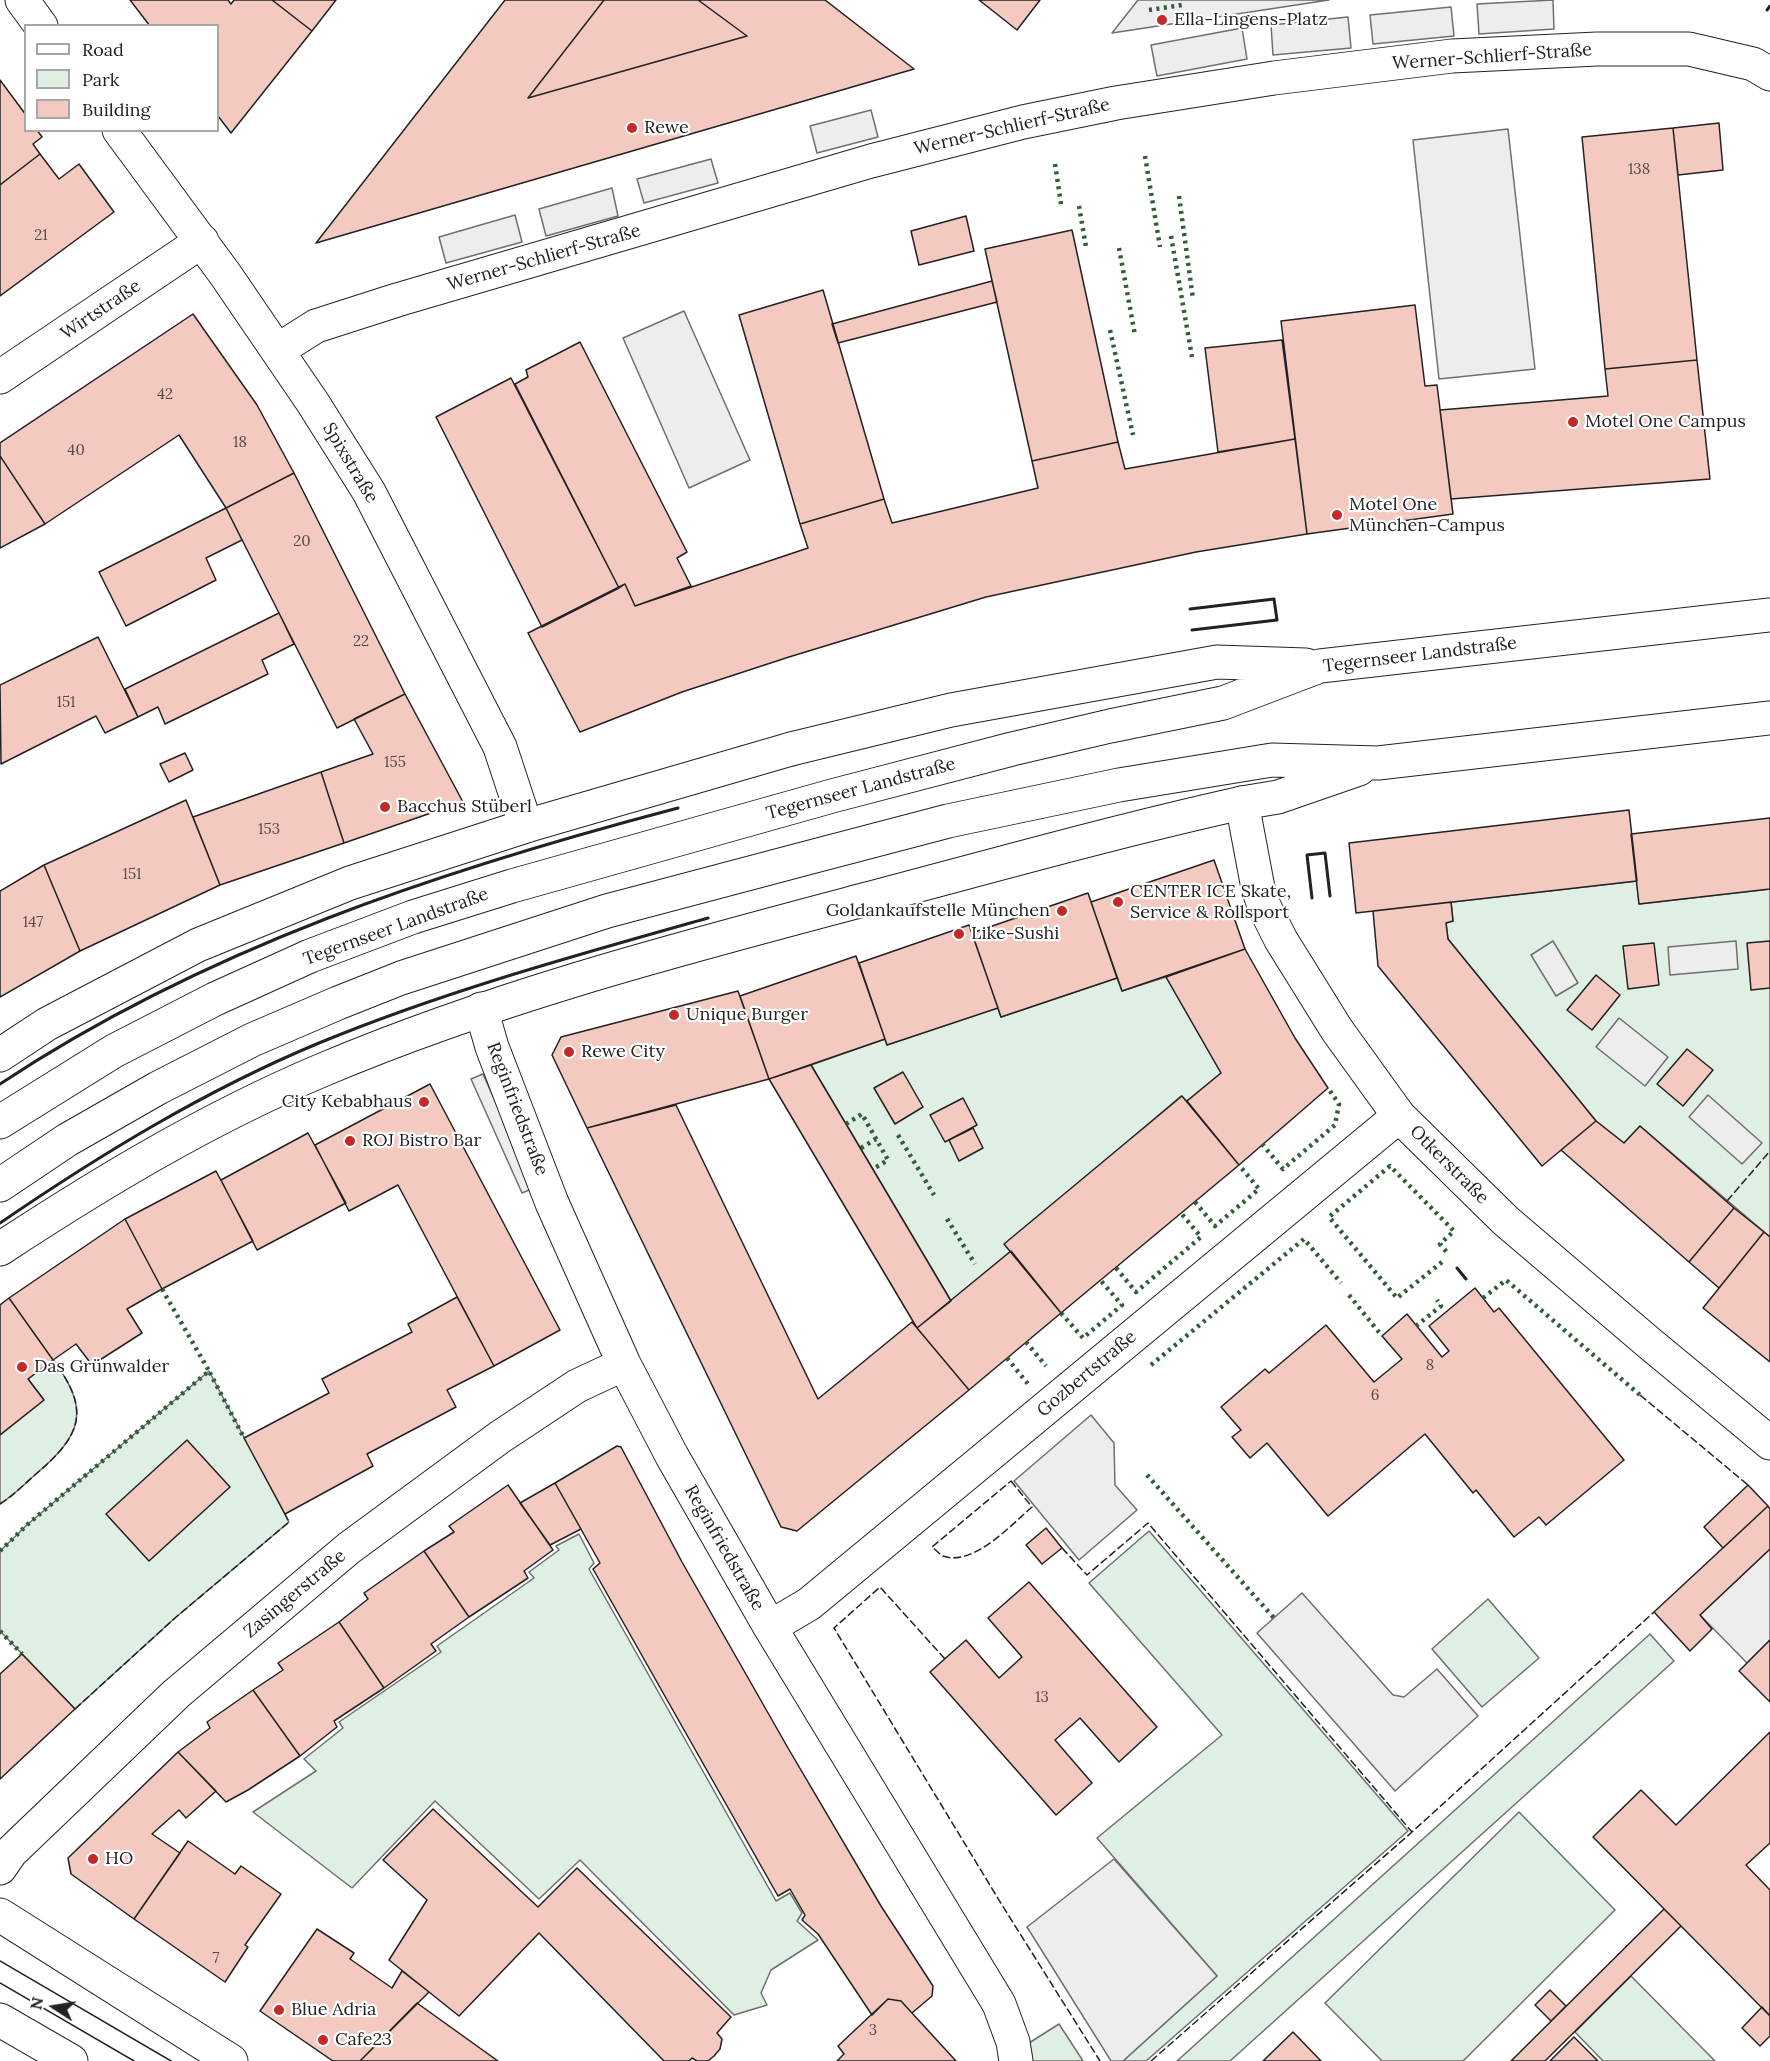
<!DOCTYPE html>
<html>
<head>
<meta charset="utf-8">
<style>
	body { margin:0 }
	#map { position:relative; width:1770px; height:2061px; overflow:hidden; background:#fff; font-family:Lora,serif }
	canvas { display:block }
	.legend { position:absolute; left:24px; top:24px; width:195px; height:108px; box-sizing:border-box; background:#fff; border:2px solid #a7a7a7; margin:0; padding:8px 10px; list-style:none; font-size:18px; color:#222 }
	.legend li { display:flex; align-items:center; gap:12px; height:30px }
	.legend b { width:30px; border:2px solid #a7a7a7 }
	.north { position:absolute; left:24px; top:1977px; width:60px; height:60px; -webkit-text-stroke:4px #fff; paint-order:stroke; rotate:282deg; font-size:16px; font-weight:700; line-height:24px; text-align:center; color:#222 }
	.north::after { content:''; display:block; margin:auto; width:21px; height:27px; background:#222; clip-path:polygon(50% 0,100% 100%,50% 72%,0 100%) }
</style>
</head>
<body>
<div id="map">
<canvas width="1770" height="2061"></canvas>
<ul class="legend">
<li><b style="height:8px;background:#fff"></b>Road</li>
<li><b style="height:16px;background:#e0efe3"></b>Park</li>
<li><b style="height:16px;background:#f3c9c0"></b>Building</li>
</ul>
<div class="north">N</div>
</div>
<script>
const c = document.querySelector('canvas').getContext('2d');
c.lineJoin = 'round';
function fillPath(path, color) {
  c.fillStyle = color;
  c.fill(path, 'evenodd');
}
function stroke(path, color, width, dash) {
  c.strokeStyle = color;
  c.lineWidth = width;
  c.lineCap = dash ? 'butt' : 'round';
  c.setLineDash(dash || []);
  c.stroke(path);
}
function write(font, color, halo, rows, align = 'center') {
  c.font = font + ' Lora,serif';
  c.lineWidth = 4.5;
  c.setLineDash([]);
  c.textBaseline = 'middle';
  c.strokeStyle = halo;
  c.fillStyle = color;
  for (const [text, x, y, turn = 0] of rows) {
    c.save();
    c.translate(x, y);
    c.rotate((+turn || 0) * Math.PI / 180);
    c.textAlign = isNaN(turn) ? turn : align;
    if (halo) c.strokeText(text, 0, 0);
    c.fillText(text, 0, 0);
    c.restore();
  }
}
const green = new Path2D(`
	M1637,881L1639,904L1770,889V1237L1640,1126L1624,1143L1596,1121L1448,939L1446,923L1453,921L1451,902Z
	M1166,977L1221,1073L1187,1101L1181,1096L1052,1206L1011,1251L951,1301L811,1065L885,1039L887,1045L993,1009L998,1008L1001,1017L1117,978L1122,991Z
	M53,1360C91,1410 82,1435 36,1474C25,1484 13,1496 0,1504V1435L44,1400L28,1379Z
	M209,1371L289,1522L175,1618L75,1709L0,1631V1551L28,1524Z
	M1149,1531L1408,1831L1146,2061H1123L1217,1976L1097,1838L1222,1735L1089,1583Z
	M579,1534L594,1563L589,1569L776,1901L790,1893L802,1913L797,1921L818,1940L771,1970L761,1993L767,2005L734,2015L580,1860L539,1899L435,1801L352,1888L253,1812L316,1771L304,1759L343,1728L339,1722L441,1652L437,1646L534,1578L529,1572L559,1550L556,1546Z
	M1488,1599L1539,1658L1482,1707L1432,1649Z
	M1650,1634L1674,1661L1230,2061H1177Z
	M1519,1812L1615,1910L1463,2061H1382L1325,2003Z
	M1631,1976L1715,2061H1603L1575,2032Z
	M1059,2024L1083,2061H1029V2043Z`);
const parking = new Path2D(`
	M1138,0H1329L1112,33Z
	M1553,0L1554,29L1479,34L1477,4Z
	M1451,7L1454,36L1373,44L1370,15Z
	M1348,17L1351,48L1273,55L1271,25Z
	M1242,28L1247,59L1157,76L1151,45Z
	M871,110L878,137L817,153L810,126Z
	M1508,129L1535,369L1439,379L1413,140Z
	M711,159L718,183L644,203L637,179Z
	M612,188L618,216L546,236L539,209Z
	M515,215L522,242L446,263L439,237Z
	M684,311L750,460L689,488L623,338Z
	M1553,941L1578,983L1556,996L1531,955Z
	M1736,941L1738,969L1670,975L1668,947Z
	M1619,1018L1668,1057L1645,1086L1596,1047Z
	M483,1074L534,1188L522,1193L471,1079Z
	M1708,1095L1762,1143L1742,1164L1689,1117Z
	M1091,1415L1114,1443L1115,1485L1137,1510L1079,1560L1014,1481Z
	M1770,1549V1640L1747,1663L1700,1615Z
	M1302,1593L1393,1695L1404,1697L1437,1669L1478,1716L1395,1791L1257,1633Z
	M1114,1859L1217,1976L1123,2061H1111L1027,1927Z`);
const building = new Path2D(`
	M130,0H228L231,4L234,0H272L312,31L231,133L218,116V26H150Z
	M272,0H336L312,31Z
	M505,0H604L528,98L747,36L698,0H825L914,69L316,243Z
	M604,0H698L747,36L528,98Z
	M979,0H1040L1017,30Z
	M0,80L26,115V130H37L42,137L33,144L40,154L0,185Z
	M1719,123L1723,170L1678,175L1673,128Z
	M1673,128L1697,360L1605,369L1582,137Z
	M40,154L59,179L79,164L114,212L0,296V185Z
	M966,216L974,251L919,265L911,231Z
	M1072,230L1118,442L1032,461L985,249Z
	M992,281L997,302L838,343L832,324Z
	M823,290L884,499L800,524L739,315Z
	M1415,305L1425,386L1437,385L1453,514L1307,534L1281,321Z
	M193,314L257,405L294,473L226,508L179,435L45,524L0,456V443Z
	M1282,340L1295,439L1218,452L1205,348Z
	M580,342L687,552L677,558L691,586L635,606L625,584L619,588L515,384L528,377L526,370Z
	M1697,360L1710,479L1451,499L1440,410L1608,396L1605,369Z
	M511,378L619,588L542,627L436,417Z
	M1295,439L1307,534L1196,552L986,597L789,657L682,692L580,732L528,633L625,584L635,606L808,548L800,524L884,499L892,523L1038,488L1032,461L1118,442L1125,469Z
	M0,456L45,524L0,548Z
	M294,473L405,694L337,728L226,508Z
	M226,508L242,540L206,558L216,580L126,626L99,572Z
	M279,613L294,644L262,660L268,674L165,724L158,707L138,717L125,689Z
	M98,637L138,717L105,733L96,716L1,764L0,685Z
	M405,694L463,802L344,843L321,772L373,754L354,719Z
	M185,753L193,770L169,782L160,764Z
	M321,772L344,843L220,885L193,817Z
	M186,800L220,885L80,951L44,865Z
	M1629,810L1637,881L1356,913L1349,843Z
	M1770,818V889L1639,904L1631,834Z
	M1214,860L1245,949L1122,991L1091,902Z
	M44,865L80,951L0,997V891Z
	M1088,893L1117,978L1001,1017L972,933Z
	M1451,902L1453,921L1446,923L1448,939L1596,1121L1542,1166L1378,966L1373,911Z
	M969,925L998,1008L887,1045L859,963Z
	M1770,941V988L1751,990L1747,943Z
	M1654,943L1659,985L1628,989L1623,946Z
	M1245,949L1295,1038L1328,1088L1239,1165L1187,1101L1221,1073L1166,977Z
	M856,956L885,1039L769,1079L740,996Z
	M1596,975L1620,995L1592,1030L1567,1010Z
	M738,991L769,1079L587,1128L552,1055L561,1037Z
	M1687,1049L1713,1070L1683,1106L1657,1084Z
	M811,1065L951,1301L917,1328L769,1079Z
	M903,1072L923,1107L895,1124L874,1088Z
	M430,1084L560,1330L494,1366L398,1185L349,1211L315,1145Z
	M1182,1096L1239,1165L1061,1313L1004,1244Z
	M963,1098L977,1125L945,1142L930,1115Z
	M676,1105L818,1399L912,1322L969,1390L797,1531L781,1527L587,1128Z
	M1596,1121L1624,1143L1640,1126L1734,1208L1689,1262L1561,1150Z
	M973,1128L983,1148L959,1161L949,1140Z
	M308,1133L346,1203L257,1250L221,1180Z
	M216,1171L253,1241L162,1289L125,1219Z
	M1734,1208L1764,1232L1719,1288L1689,1262Z
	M125,1219L162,1289L127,1309L142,1333L92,1365L76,1344L53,1360L9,1298Z
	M1764,1232L1770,1237V1362L1703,1308Z
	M1011,1251L1061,1313L969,1390L917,1328Z
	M1475,1288L1494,1312L1499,1308L1624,1460L1546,1525L1539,1517L1514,1537L1476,1490L1473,1493L1425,1434L1328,1516L1267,1443L1250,1458L1232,1437L1241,1430L1221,1407L1265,1369L1269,1373L1326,1325L1374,1382L1402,1359L1382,1336L1407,1314L1442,1357L1449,1351L1429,1326Z
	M457,1297L494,1366L447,1390L456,1407L367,1454L373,1466L285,1514L244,1438L329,1393L322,1379L412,1332L408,1324Z
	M9,1298L53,1360L28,1379L44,1400L0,1435V1305Z
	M187,1440L230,1487L149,1561L106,1514Z
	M617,1446L621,1447L682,1562L788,1748L881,1906L933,1986L932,1996L912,2013L901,2001L888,1999L872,2015L818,1934L802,1920L805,1915L790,1889L778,1896L593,1569L600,1563L555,1483Z
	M555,1483L581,1529L550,1545L520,1503Z
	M508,1485L553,1550L524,1571L528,1578L469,1617L424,1551L454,1532L449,1526Z
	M1748,1485L1768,1506L1723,1548L1704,1527Z
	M1768,1506L1770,1509V1549L1700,1615L1712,1629L1690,1651L1654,1612Z
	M1046,1528L1062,1548L1042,1564L1026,1545Z
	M424,1551L469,1617L431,1644L436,1651L384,1688L339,1622L368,1599L364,1593Z
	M1029,1582L1157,1727L1119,1762L1080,1718L1055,1740L1092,1783L1056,1815L930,1672L966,1640L999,1678L1022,1657L988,1618Z
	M339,1622L384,1688L334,1721L337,1727L300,1756L253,1690L283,1670L278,1663Z
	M1770,1640V1702L1739,1671Z
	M22,1654L75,1709L0,1779V1674Z
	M253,1690L300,1756L248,1790L226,1802L178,1752L210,1728L207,1722Z
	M1770,1732V1843L1746,1865L1770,1890V2016L1593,1837L1641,1790L1676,1825Z
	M178,1752L216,1791L186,1818L179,1810L152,1834L180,1853L134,1919L71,1874L68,1858Z
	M433,1809L538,1907L577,1868L731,2017L717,2033L722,2039L720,2049L714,2056L708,2061H697L692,2058L689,2061H664L539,1933L459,2016L389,1960L427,1900L383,1860Z
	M188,1841L235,1874L241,1866L281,1894L245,1945L248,1947L225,1982L134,1919Z
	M1664,1909L1681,1926L1545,2061H1511Z
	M317,1929L354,1953L350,1959L392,1988L402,1971L429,1992L360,2061H333L260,2011Z
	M1550,1990L1566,2006L1551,2021L1535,2005Z
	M888,1999L901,2001L956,2061H837L844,2054L838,2046Z
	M417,2003L498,2061H360Z
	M1762,2007L1770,2016V2036L1760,2046L1742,2028Z
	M1293,2032L1321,2061H1263Z
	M1574,2037L1598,2061H1550Z`);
const street = new Path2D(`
	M22,0L41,26
	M119,130L225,274L313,403L369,492L500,747L526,826
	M278,350L316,326L397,300L871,161L1023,122L1116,103L1274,78L1452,56L1597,49H1689L1753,64L1770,74
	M0,377L202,241
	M1242,803L1258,888L1264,906L1281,940L1337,1030L1399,1116L1506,1221L1648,1342L1770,1443
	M481,1009L492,1047L552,1203L624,1364L672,1456L770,1627L999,2004L1013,2042L1016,2061
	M770,1627L809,1604L1399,1116
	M0,1868L11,1852L176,1694L349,1548L500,1437L577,1386L624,1364`);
const secondary = new Path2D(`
	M0,1055L47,1024L198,945L350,883L526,826L791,749
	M0,1249C102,1182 207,1119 320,1071C497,996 682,948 867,899C992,866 1116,831 1242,803
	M0,1915L231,2061
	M0,2020L71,2061`);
const highway = new Path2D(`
	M791,749L951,710L1217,662L1306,665
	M1242,803L1278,797L1359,769
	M0,1122L114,1051L215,999L310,956L413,917L512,886L832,796L1012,749L1110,726L1223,703L1320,666L1770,615
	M0,1185L67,1140L158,1088L252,1040L338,1003L401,978L607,911L807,858L948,821L1119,785L1272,760L1378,763L1770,718`);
const tram = new Path2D(`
	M0,1961L171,2061
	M0,1983L134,2061`);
const hedge = new Path2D(`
	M1149,10L1182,5
	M1145,156L1160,247
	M1055,164L1061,204
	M1179,196L1193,299
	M1079,206L1086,247
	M1171,236L1192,357
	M1119,248L1135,335
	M1110,330L1133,435
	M846,1124L862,1114L888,1160L873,1169
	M898,1135L934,1195
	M1262,1144L1283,1169L1335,1125L1339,1104L1328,1088
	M861,1148L876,1139
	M1195,1202L1215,1226L1259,1189L1239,1165
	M947,1219L975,1264
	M1442,1262L1397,1298L1329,1217L1390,1166L1454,1231L1440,1244L1449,1255
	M1116,1268L1136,1292L1201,1237L1181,1213
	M162,1289L209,1371
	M1349,1295L1382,1336
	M1483,1298L1506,1280L1640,1395
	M1061,1313L1083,1338L1122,1305L1101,1281
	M1416,1326L1441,1306L1437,1300
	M1026,1342L1046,1366
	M1007,1358L1028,1384
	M1151,1365L1304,1239L1341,1283
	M1147,1475L1274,1618
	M0,1551L28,1524L209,1371L244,1438
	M0,1631L22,1654`);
const fence = new Path2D(`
	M1727,1201L1770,1151
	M1640,1395L1748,1485
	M1011,1481L1032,1507C1011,1525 973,1567 943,1556C939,1554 935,1549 932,1547Z
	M0,1504C13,1496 24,1484 36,1474C82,1435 91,1410 53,1360
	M1062,1548L1087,1575L1148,1523L1412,1832
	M945,1659L880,1587L834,1628L1002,1905L1100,2061
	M75,1709L175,1618L289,1522L285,1514
	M1151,2061L1412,1832L1654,1612`);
const wall = new Path2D(`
	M1767,10L1770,6
	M1190,609L1274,599L1277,620L1192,630
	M1312,898L1307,855L1325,853L1330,896
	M0,1084C205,948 442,870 678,808
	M0,1223C101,1154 206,1090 319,1043C445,991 577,955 708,918
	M1457,1268L1466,1279`);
const markers = [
	[1162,20,6,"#c62828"],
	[632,128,6,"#c62828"],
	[1573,422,6,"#c62828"],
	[1337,515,6,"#c62828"],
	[385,807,6,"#c62828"],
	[1118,902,6,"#c62828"],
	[1062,911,6,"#c62828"],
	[959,934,6,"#c62828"],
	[674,1015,6,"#c62828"],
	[569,1052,6,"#c62828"],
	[424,1102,6,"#c62828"],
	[350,1141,6,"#c62828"],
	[22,1367,6,"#c62828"],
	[93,1859,6,"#c62828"],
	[279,2010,6,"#c62828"],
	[323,2040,6,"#c62828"]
];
const numberNames = [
	["138",1639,170],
	["21",41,236],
	["42",165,395],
	["18",240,443],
	["40",76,451],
	["20",302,542],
	["22",361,642],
	["151",66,703],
	["155",395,763],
	["153",269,830],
	["151",132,875],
	["147",33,923],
	["8",1430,1366],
	["6",1375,1396],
	["13",1042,1698],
	["7",216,1959],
	["3",873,2031]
];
const poiNames = [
	["Ella-Lingens-Platz",1174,20],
	["Rewe",644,128],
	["Motel One Campus",1585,422],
	["Motel One",1349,505],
	["München-Campus",1349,526],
	["Bacchus Stüberl",397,807],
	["CENTER ICE Skate,",1130,892],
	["Service & Rollsport",1130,913],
	["Goldankaufstelle München",1050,911,"right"],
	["Like-Sushi",971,934],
	["Unique Burger",686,1015],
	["Rewe City",581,1052],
	["City Kebabhaus",412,1102,"right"],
	["ROJ Bistro Bar",362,1141],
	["Das Grünwalder",34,1367],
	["HO",105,1859],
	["Blue Adria",291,2010],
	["Cafe23",335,2040]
];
const streetNames = [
	["Werner-Schlierf-Straße",1492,57,-4],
	["Werner-Schlierf-Straße",1012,127,-13],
	["Werner-Schlierf-Straße",544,258,-16],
	["Wirtstraße",101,310,-34],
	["Spixstraße",350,463,59],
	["Tegernseer Landstraße",1420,655,-7],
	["Tegernseer Landstraße",861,789,-15],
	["Tegernseer Landstraße",396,927,-20],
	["Reginfriedstraße",517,1109,69],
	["Otkerstraße",1449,1165,45],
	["Gozbertstraße",1087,1374,-40],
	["Reginfriedstraße",724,1548,60],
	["Zasingerstraße",295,1594,-40]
];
fillPath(green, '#e0efe3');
stroke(green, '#6f6f6f', 1.5);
fillPath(parking, '#ededed');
stroke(parking, '#6f6f6f', 1.5);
fillPath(building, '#f3c9c0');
stroke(building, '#222', 1.5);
stroke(street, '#222', 35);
stroke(secondary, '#222', 35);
stroke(highway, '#222', 35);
stroke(street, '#fff', 33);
stroke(secondary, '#fff', 33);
stroke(highway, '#fff', 33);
stroke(tram, '#222', 1.5);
stroke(hedge, '#2f5e38', 4.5, [3, 4.5]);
stroke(fence, '#222', 1.5, [8, 3]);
stroke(wall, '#222', 3);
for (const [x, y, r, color] of markers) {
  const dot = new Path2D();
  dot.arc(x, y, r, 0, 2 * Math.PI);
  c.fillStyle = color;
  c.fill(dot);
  stroke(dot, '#fff', 2);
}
write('15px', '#564c4a', null, numberNames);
write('18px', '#222', '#fff', poiNames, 'left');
write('18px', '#222', '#fff', streetNames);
</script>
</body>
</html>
